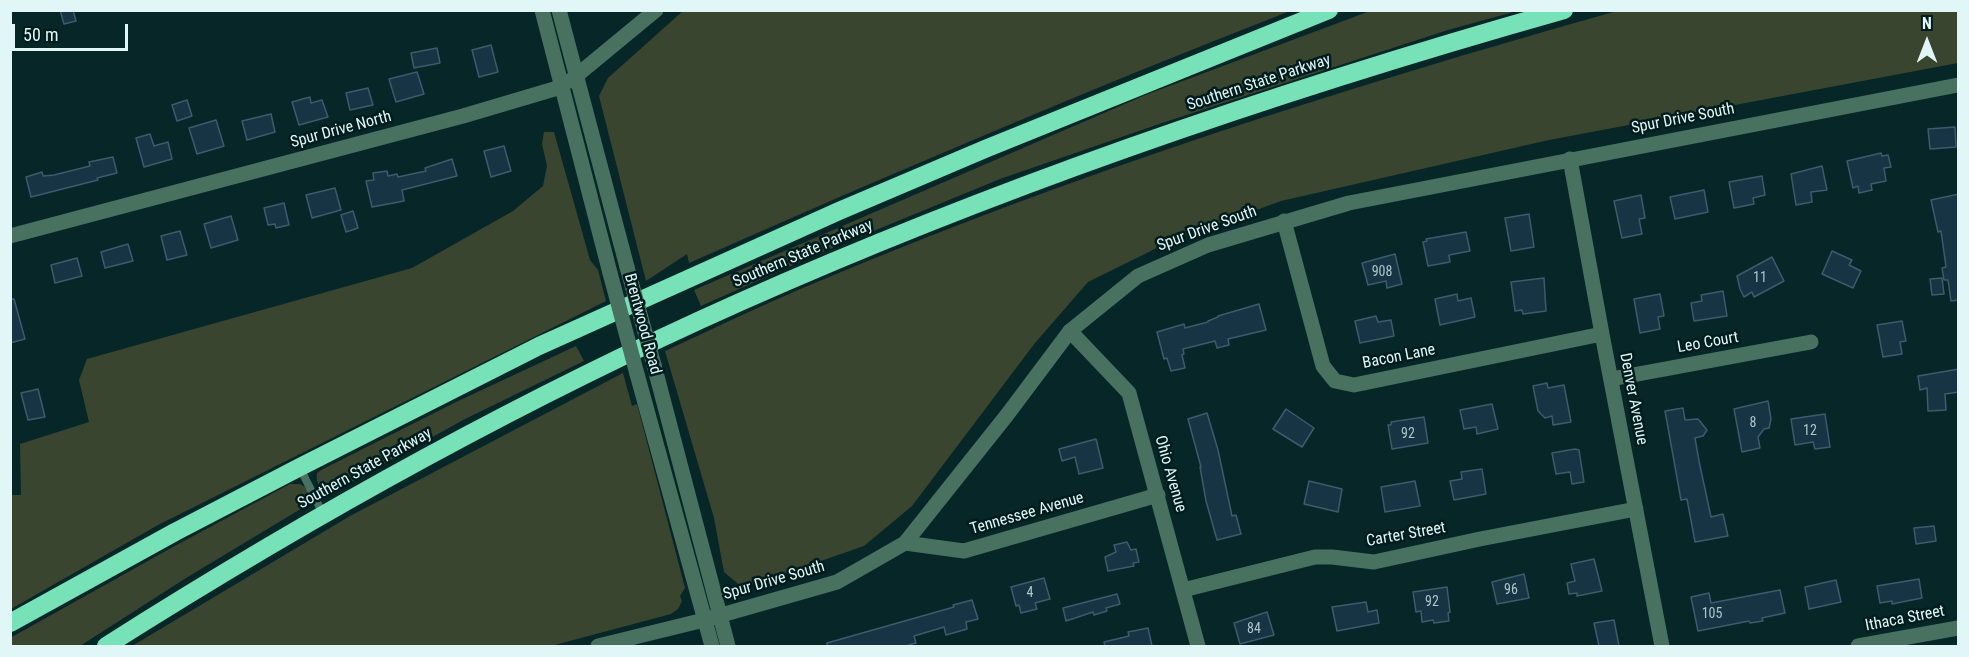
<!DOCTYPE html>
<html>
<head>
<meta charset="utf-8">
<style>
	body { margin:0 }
	#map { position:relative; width:1969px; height:657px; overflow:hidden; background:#062628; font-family:"Roboto Condensed",sans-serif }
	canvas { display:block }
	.frame { position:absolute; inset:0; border:12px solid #e1f6f7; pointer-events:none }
	.north { position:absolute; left:1897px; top:12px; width:60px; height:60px; -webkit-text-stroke:4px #001d1e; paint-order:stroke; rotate:0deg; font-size:16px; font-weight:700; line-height:24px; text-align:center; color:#e1f6f7 }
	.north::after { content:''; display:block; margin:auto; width:21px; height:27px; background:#e1f6f7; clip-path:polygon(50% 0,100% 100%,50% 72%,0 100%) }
	.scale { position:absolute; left:12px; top:24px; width:116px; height:27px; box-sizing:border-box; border:3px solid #e1f6f7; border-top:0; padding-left:8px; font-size:18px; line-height:21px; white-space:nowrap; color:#e1f6f7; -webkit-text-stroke:4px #001d1e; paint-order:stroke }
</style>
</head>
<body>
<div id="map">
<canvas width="1969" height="657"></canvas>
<div class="frame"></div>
<div class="north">N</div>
<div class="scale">50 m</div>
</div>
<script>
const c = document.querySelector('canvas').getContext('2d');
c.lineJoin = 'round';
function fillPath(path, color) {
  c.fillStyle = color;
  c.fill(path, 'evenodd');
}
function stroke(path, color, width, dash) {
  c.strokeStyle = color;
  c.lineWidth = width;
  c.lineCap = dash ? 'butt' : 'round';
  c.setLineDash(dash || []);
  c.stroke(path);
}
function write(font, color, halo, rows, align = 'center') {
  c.font = font + ' "Roboto Condensed",sans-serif';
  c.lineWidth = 5;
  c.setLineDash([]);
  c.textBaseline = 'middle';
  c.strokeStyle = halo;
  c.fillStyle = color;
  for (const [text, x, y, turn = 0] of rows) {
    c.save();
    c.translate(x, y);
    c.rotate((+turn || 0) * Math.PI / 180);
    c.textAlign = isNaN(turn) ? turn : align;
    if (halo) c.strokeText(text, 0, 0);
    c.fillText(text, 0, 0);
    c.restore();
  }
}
const green = new Path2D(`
	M684,10H1290V11C1087,90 888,175 689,263L687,254L646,281L599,96L608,78Z
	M1370,11H1517L1448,30L1162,123L1000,179L820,253L701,306L694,290L1148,94Z
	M1617,11H1958V63L1549,140L1281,201L1171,241L1088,282L1035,343L912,506L864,546L743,588L724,572L714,518L665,351C715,328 766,303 817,282C1077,172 1347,87 1617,11Z
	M544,132H554L590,260L598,270L606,301L158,525L11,609V495H21L20,444L89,422L79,380L87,359L412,268L513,211L543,186L547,166L542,144Z
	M576,346L584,361L465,419L333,492C322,493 315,484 317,473L323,469L456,402Z
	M623,373L632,406L637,404L685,588L680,596L682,601L678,609L671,614L551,646H132L350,516Z
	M290,484H300L308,489C310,496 309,502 304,507L186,578L80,646H11L10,638L171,548Z`);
const building = new Path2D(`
	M60,10H73L76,21L64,24Z
	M491,45L498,72L479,77L472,50Z
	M437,48L440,63L414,68L411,53Z
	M417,72L424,94L396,102L389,79Z
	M368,88L373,105L350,110L346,93Z
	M310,97L311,103L322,100L328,117L299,125L292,102Z
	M187,100L192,116L177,121L172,105Z
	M271,114L275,132L247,140L242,121Z
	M216,120L224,146L197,154L189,128Z
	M1955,127L1956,147L1930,149L1928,129Z
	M150,134L154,146L168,142L172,159L144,167L136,138Z
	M504,146L511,171L491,177L484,151Z
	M1881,153L1882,156L1888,155L1891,167L1884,168L1886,181L1871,184L1872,190L1859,193L1858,186L1853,188L1847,161Z
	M113,157L117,173L97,178L98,180L31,197L26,177L42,172L43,176L54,175L90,166L89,162Z
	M452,159L457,176L402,190L404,201L372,207L366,181L374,180L373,173L387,171L388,176L397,174L398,177L426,171L425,168Z
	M1822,166L1827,190L1811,192L1812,202L1796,205L1791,174Z
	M1762,176L1765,195L1753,198L1754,204L1734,208L1729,182Z
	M335,188L341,210L312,218L306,195Z
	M1704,190L1708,212L1675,219L1670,197Z
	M1959,194V300L1951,301L1948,280H1944L1942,268L1946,267L1941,231L1938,232L1931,200Z
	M1641,195L1645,218L1639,219L1642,234L1622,238L1614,201Z
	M284,203L289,225L276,228L275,224L268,225L264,208Z
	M353,211L358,228L346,232L341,215Z
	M1529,214L1534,247L1511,251L1505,218Z
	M231,216L238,240L211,248L204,224Z
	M180,231L187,255L167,260L161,236Z
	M1466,232L1470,251L1449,255L1450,262L1428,266L1423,242L1427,241L1426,239Z
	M128,244L133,261L105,268L101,252Z
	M1832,251L1852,260L1849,265L1861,271L1853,288L1822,274Z
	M1395,254L1402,284L1387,288L1386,281L1368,285L1362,263Z
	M1772,257L1784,281L1754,297L1752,292L1744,297L1740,289L1737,276Z
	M77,258L82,276L55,283L51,265Z
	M1544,278L1546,311L1523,314L1522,310L1515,311L1511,282Z
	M1942,278L1944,294L1932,295L1930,279Z
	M1723,291L1727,316L1694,321L1691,303L1702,301L1701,295Z
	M1457,294L1458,301L1471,298L1475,317L1440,325L1435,299Z
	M1660,294L1664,316L1658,317L1660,329L1640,333L1634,299Z
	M10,299H14L25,339L10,343Z
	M1259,304L1266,330L1228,339L1229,345L1217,348L1215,341L1183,349L1184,354L1182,355L1185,368L1171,371L1167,358L1164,359L1157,332L1184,324L1185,328L1208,322V321L1218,317V316Z
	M1376,316L1378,322L1391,320L1394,336L1360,343L1355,321Z
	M1902,321L1906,341L1900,342L1902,354L1883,357L1877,325Z
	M1959,369V392L1945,394L1946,410L1928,411L1927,388L1920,390L1918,376Z
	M1547,383L1548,388L1564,385L1571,422L1553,425L1552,416L1545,418L1538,411L1533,386Z
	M38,389L45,417L28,420L21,393Z
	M1768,401L1771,419L1769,428L1764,429L1758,437L1760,448L1742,452L1734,409Z
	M1492,404L1498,429L1477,434L1476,427L1464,429L1460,410Z
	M1683,408L1685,420L1698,419L1707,430L1703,436L1695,438L1699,461L1711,517L1723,514L1728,536L1695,542L1687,499L1681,500L1665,411Z
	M1286,409L1314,428L1302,447L1273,429Z
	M1207,413L1218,450L1232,516L1236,515L1241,534L1217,540L1206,501L1200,467H1201L1188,419Z
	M1825,414L1830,447L1815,449L1813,442L1795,445L1791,419Z
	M1424,417L1428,443L1392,449L1388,425H1391V422Z
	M1096,439L1103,468L1079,474L1075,457L1062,461L1059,449Z
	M1575,449L1579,450L1584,482L1572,484L1570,472L1556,474L1552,453Z
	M1482,469L1486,494L1454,500L1450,481L1462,479L1461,472Z
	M1309,481L1342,489L1338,512L1304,504Z
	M1415,481L1420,506L1385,512L1381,487Z
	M1934,526L1936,541L1916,544L1914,528Z
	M1127,542L1131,550L1136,549L1139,562L1133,563L1134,566L1108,571L1105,557L1116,552L1114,545Z
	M1594,559L1602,591L1577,596V593L1569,594L1567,583L1575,581L1571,564Z
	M1524,574L1529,598L1497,604L1492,582Z
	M1044,578L1050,599L1035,603L1037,609L1021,613L1019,605L1016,606L1011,587Z
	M1919,579L1922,598L1892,604V601L1880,603L1877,586Z
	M1836,580L1841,602L1809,609L1805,587Z
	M1447,587L1450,612L1448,613L1449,621L1434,623L1433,620L1422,622L1421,611L1416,612L1413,592Z
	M1780,590L1785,613L1762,618L1763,621L1750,623L1749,621L1698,631L1691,597L1709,593L1711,603Z
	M1117,594L1120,604L1106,608L1107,611L1094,615L1093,612L1066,621L1063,608Z
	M972,600L978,619L966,622L967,629L946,635L944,627L914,636L916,643L905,646H827V643L954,607L953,605Z
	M1366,602L1368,612L1377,610L1379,623L1337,631L1332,607Z
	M1267,612L1274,635L1240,644L1234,623Z
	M1614,620L1619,646H1599L1594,623Z
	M1148,628L1152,646H1105L1104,642L1129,636L1128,632Z`);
const service = new Path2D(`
	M300,468L323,514`);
const minor = new Path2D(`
	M1570,159L1602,334L1662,646
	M1284,221L1323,366L1335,381L1354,385L1602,334
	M10,236L463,116L561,87
	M1070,331L1129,393L1198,646
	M1611,379L1811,342
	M905,543L964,551L1158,495
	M1183,590L1315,557H1332L1374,562L1480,539L1636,509
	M1858,646L1958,628`);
const tertiary = new Path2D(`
	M542,10L610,273
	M559,10L627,267
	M570,81L656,10
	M654,365L728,646
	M637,374L712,646
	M598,646L704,620L837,582L905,543L1007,415L1070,331L1138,276L1208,245L1349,203L1958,85`);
const motorway = new Path2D(`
	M10,623L175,532L300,467L539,346L839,211L985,149L1329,10
	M106,646C309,517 520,400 740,302C1007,183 1284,89 1564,10`);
const tertiaryBridge = new Path2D(`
	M627,267L654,365
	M610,273L637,374`);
const numberNames = [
	["908",1382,272],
	["11",1760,278],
	["8",1753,423],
	["12",1810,431],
	["92",1408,434],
	["96",1511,590],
	["4",1030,593],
	["92",1432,602],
	["105",1712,614],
	["84",1254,629]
];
const streetNames = [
	["Southern State Parkway",1259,83,-18],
	["Spur Drive South",1683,119,-11],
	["Spur Drive North",341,130,-15],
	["Spur Drive South",1207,229,-20],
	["Southern State Parkway",803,254,-23],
	["Brentwood Road",642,324,75],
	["Leo Court",1708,343,-10],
	["Bacon Lane",1399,357,-11],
	["Denver Avenue",1633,399,79],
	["Southern State Parkway",365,469,-29],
	["Ohio Avenue",1170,474,74],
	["Tennessee Avenue",1027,514,-16],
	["Carter Street",1406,535,-10],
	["Spur Drive South",774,581,-16],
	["Ithaca Street",1905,619,-11]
];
fillPath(green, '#3a4530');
fillPath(building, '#173444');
stroke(building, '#3d5b6c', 1.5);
stroke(service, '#497160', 8);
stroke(minor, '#497160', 15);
stroke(tertiary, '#497160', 15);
stroke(motorway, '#77e2b8', 18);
stroke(tertiaryBridge, '#497160', 15);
write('14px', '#aec6ca', null, numberNames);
write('16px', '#e1f6f7', '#001d1e', streetNames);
</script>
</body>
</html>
